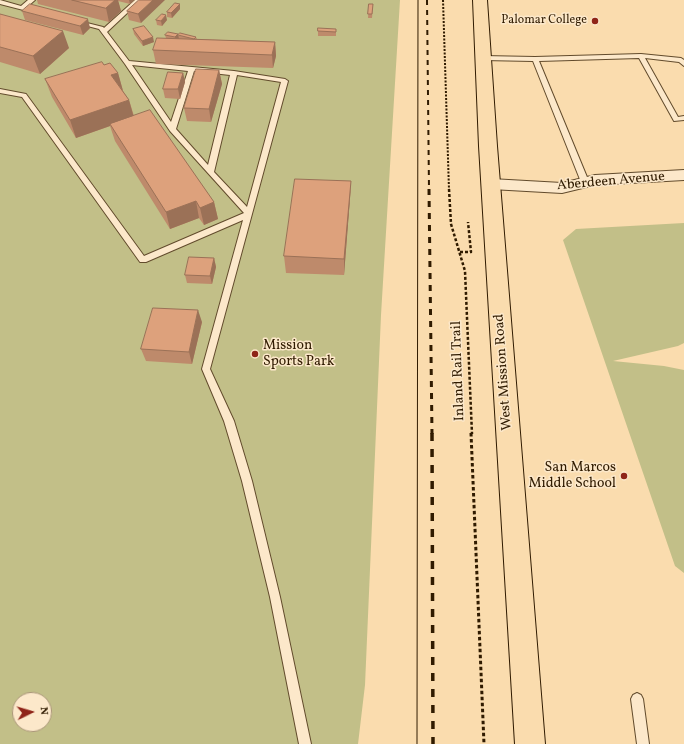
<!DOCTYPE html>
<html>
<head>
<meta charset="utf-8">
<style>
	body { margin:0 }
	#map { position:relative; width:684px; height:744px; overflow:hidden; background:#fadcae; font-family:Vollkorn,serif }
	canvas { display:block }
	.north { position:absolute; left:12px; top:692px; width:40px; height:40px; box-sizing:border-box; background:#fce8ca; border:1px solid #aa9679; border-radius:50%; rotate:85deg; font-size:11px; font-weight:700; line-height:16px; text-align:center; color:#301b00 }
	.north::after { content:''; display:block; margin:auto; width:14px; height:18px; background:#8f2418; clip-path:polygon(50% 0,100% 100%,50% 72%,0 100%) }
</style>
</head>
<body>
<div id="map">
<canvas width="684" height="744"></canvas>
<div class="north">N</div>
</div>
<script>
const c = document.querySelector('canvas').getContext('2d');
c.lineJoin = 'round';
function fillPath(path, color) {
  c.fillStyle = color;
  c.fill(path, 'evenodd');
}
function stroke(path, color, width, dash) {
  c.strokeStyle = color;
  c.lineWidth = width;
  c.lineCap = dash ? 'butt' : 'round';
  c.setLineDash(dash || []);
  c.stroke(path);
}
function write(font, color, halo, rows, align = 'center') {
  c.font = font + ' Vollkorn,serif';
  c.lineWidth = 3;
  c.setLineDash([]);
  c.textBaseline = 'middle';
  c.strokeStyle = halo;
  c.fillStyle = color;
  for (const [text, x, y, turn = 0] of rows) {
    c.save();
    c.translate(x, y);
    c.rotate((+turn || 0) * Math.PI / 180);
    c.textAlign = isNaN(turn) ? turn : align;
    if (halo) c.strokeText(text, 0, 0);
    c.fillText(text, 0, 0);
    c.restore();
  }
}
const green = new Path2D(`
	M0,0H400L381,315L365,685L358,744H0ZM20,700H44V724H20Z
	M684,223V343L678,346L613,361L664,366L684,370V573L675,566L563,240L576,229Z`);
const pathFar2 = new Path2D(`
	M443,0L449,190`);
const pathFar1 = new Path2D(`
	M449,189L451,224L465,271L472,434
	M460,252H471L468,222`);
const path = new Path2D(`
	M471,433L484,744`);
const lane = new Path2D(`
	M0,0L21,6L28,0H35L27,7L38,11L35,13L0,4Z
	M135,0H141L107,32L129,61L234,71L285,79L288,81L210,369L234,421L252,481L280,597L311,744H299L270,597L242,481L224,421L202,369L243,220L146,262H140L22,97L0,93V89L26,94L144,256L244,213L170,131L125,64L99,29L76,23L79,21L103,27L104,28ZM132,65L188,71L171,122ZM194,71L230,75L208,165L176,129ZM237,75L281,82L247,207L214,172Z
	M641,54L681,58L684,60V66L679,62L645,58L678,117L684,116V120L674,121L639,58L539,61L589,182L585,185L581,182L533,61L483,60L480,58L483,56L535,57Z
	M637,693L641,695L643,699L649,744H637L631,699L633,695Z`);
const street = new Path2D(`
	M684,170V180L595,185L562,193L491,189L486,188L484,184L486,180L491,179L562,183L595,175Z`);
const primary = new Path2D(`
	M473,0H487L497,146L545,744H515L479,146Z`);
const tram = new Path2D(`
	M417,744L418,0`);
const railFar2 = new Path2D(`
	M427,0L429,190`);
const railFar1 = new Path2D(`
	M429,189L432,434`);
const rail = new Path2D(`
	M432,433L433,744`);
const wall = new Path2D(`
	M37,0H134L130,4L118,1L121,11L109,22L38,4Z
	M139,0L141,23L129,20L127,11Z
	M180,4V9L172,18L167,17V12Z
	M369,4H373L372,18H368Z
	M22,11L90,28L83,35L25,20Z
	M0,14L69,48L40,74L0,62Z
	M156,20H167L162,26L157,25Z
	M133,29L154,42L143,46L134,34Z
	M336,29V36H318V31Z
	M165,35L196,37L197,39L275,42L276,56L273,68L156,64L153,50L166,38Z
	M219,70L222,84L211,122L187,121L184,108Z
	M118,73L123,91L129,100L134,116L214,202L218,219L204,225L199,218L170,229L115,141L110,126L76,138L52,97L45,79Z
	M183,73L185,82L180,99L165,98L163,89Z
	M351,181L350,198L344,275L286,273L284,256Z
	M214,258L216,267L212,284L187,283L185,275Z
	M202,322L192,364L146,361L141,349Z`);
const shadedWall = new Path2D(`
	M115,0H118L121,11L109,22L106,8Z
	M129,0H134L130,4Z
	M153,0H165L141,23L138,14Z
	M180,4V9L172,18L171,13Z
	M166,15L167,20L162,26L161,21Z
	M88,19L90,28L83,35L80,26Z
	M63,31L69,48L40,74L33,56Z
	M178,34L179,39L176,42L175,37Z
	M153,37L154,42L143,46L142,41Z
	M275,42L276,56L273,68L272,55Z
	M219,70L222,84L211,122L209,109Z
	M118,73L123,91L111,75Z
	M183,73L185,82L180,99L178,89Z
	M129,100L134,118L110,124V126L76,138L70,120Z
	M351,181L350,198L344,275V259Z
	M196,201L199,218L170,229L166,212Z
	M214,202L218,219L204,225L200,208Z
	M214,258L216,267L212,284L210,276Z
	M198,310L202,322L192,364L189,352Z`);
const building = new Path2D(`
	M72,0H115L106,8Z
	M139,0H153L138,14L127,11Z
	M175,3L180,4L171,13L167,12Z
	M30,4L88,19L80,26L22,11Z
	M369,4H373L372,14H368Z
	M0,14L63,31L33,56L0,47Z
	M162,14L166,15L161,21L156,20Z
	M144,26L153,37L142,41L133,29Z
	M318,28L336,29V32L318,31Z
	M168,32L178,34L175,37L165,35Z
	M180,33L196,37L194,39L178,35Z
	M157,38L275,42L272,55L153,50Z
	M102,62L104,65L110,63L118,73L111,75L129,100L70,120L45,79Z
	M196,69L219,70L209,109L184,108Z
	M168,72L183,73L178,89H163Z
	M150,110L214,202L200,208L196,201L166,212L110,124Z
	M295,179L351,181L344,259L284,256Z
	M189,257L214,258L210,276L185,275Z
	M153,308L198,310L189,352L141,349Z`);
const markers = [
	[595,21,4,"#8f2418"],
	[255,354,4,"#8f2418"],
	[624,476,4,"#8f2418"]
];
const farPoinames = [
	["Palomar College",587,21]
];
const streetNames = [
	["Aberdeen Avenue",611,182,-5],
	["Inland Rail Trail",459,371,-92],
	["West Mission Road",504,372,-94]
];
const poiNames = [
	["Mission",263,346],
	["Sports Park",263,362],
	["San Marcos",616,468,"right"],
	["Middle School",616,484,"right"]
];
fillPath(green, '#c2bf88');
stroke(lane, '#624b2c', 2);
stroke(street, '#624b2c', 2);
stroke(primary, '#301b00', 2);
stroke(pathFar2, '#301b00', 2, [2, 1.5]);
stroke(pathFar1, '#301b00', 2.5, [3, 2]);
stroke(path, '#301b00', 3, [3.5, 2.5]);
fillPath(lane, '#fce8ca');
fillPath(street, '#fce8ca');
fillPath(primary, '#fadcae');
stroke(tram, '#301b00', 1);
stroke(railFar2, '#301b00', 2, [5, 5]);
stroke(railFar1, '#301b00', 3, [6, 6]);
stroke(rail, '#301b00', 3.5, [8, 8]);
fillPath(wall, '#be8a6b');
fillPath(shadedWall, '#9b7157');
fillPath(building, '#dda17c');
stroke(building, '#9b7157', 1);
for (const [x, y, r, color] of markers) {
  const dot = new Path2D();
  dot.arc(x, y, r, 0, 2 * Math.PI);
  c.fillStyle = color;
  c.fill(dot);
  stroke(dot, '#fce8ca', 1.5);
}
write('12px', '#301b00', '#fce8ca', farPoinames, 'right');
write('14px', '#301b00', '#fce8ca', streetNames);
write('14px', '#301b00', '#fce8ca', poiNames, 'left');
</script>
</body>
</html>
